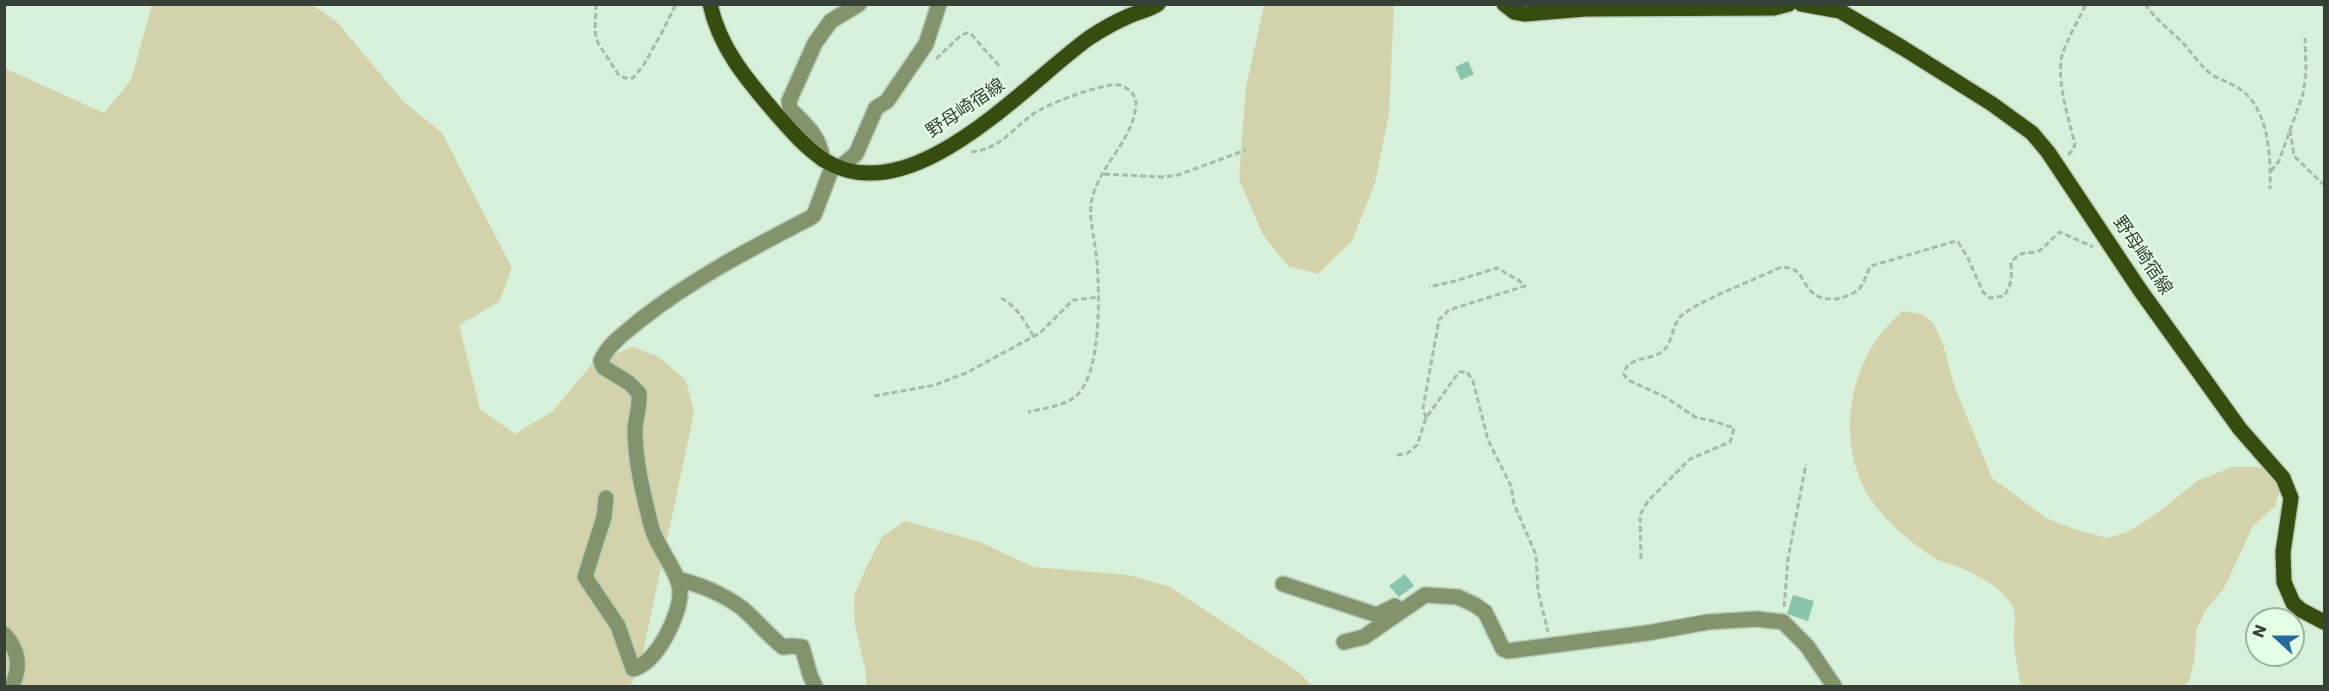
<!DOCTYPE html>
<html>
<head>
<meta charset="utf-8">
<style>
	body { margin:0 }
	#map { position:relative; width:2329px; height:691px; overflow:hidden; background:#d7f0d9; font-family:Poppins,sans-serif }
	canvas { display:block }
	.frame { position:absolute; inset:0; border:6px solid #364037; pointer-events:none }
	.north { position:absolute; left:2245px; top:607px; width:60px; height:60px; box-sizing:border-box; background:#e4fee6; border:2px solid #9eb2a0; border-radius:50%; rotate:291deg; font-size:16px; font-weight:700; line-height:24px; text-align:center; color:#364037 }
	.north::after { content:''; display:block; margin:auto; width:21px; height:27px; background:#27699f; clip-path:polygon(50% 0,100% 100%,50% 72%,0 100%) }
</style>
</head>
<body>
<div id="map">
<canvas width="2329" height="691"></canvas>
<div class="frame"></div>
<div class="north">N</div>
</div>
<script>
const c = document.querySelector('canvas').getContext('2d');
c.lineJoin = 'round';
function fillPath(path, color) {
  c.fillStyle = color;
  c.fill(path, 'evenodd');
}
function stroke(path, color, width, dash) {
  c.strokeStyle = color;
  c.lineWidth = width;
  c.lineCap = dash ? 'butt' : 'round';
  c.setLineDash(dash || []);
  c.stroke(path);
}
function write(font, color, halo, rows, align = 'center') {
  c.font = font + ' Poppins,"Noto Sans JP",sans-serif';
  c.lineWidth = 4.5;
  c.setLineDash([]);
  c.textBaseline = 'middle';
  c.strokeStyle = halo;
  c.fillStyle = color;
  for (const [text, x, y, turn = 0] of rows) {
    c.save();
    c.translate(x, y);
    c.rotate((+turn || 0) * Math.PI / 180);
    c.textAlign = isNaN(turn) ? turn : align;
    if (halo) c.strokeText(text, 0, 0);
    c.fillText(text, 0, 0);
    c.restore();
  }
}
const green = new Path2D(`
	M152,5H312L337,22L403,101L442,133L512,268L499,302L459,325L480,409L515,434L553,411L592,364L632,347L657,356L686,380L694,413L640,666L630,686H5L4,68L104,113L131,80Z
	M1264,5H1394L1389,114L1375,183L1352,241L1318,274L1288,266L1263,235L1239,179L1246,87Z
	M1903,311L1922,314L1934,324L1943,344L1954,385L1992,478L2046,518L2071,528L2107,538L2125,533L2140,525L2165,507L2197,481L2232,467H2262L2280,488L2275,506L2253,526L2224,588L2205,611L2196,630L2195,656L2190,679L2185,686H2021C2018,672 2015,656 2014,641C2013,627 2019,616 2010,602C1996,583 1974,573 1953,565C1945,562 1935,560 1928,554C1908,539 1887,523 1872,501C1833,443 1848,355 1903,311Z
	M905,521L980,542L1033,567L1129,575L1170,587L1296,670L1313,686H866V672L855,626L854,596L866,568L882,537Z`);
const building = new Path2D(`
	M1468,61L1474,74L1461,80L1455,67Z
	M1405,574L1414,586L1399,597L1389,586Z
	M1793,595L1814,601L1808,621L1787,614Z`);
const path = new Path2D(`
	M596,4L595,32L598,43L618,74L625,78H633L643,66L661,34L676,4
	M2145,4C2156,20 2171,31 2184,44C2193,54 2201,67 2212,75C2223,81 2235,84 2245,93C2269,115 2271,158 2270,189
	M936,59L958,38L966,33L972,35L1000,67
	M2290,130L2294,156L2324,185
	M971,152C1000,149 1010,131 1032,115C1046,104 1102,83 1119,85C1127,87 1132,92 1136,99C1137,138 1100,163 1092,199C1088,218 1094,234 1096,253C1100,286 1102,367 1079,393C1068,406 1045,408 1028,412
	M2068,155L2073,150L2075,144C2069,121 2056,79 2062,56C2067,39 2078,21 2086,4
	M2271,171L2279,161L2303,94L2306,73L2305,38
	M1104,174L1162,177L1178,175L1246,150
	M1001,298C1018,307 1024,321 1034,337
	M874,396L935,385L966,373L1040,333L1073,300L1100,297
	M1426,418L1423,408L1439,320L1449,310L1525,286L1518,280L1497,268L1455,281L1429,287
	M1397,455L1408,453L1417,445L1426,418L1459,372H1467L1473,381L1488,440L1511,486L1514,504L1536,555L1538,591L1548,632
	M1641,559L1640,515L1648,501L1690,459L1730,442L1734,428L1713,421L1695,417L1665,397L1628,380L1624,375C1626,355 1652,362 1664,350C1673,341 1672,326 1680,317C1693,303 1759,278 1779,268C1812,263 1795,301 1836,299C1842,298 1852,295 1858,290C1864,285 1866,273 1871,266L1952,242H1958L1967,256L1983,292L1990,298L2004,296C2012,284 2012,276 2011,263C2022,247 2030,257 2042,249C2048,244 2053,237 2060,232L2093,247
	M1784,607L1788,559L1806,464`);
const minor = new Path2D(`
	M823,160C819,135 807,126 790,109L789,101L815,43L831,21L859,4
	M840,167L856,154L876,108L887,101L926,44L939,4
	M606,498L604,517L585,577L618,626L633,669C657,663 681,614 680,591C680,574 658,549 652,529C644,498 635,462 635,430C636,417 640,406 639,393L629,383L603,367L601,361C608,344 625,333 639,321C692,279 750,249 810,218L814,215L833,165
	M678,579C703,586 721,593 742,608C756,620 768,635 783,647L792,646L802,647L810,675L815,686
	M1283,584L1377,615L1395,606
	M4,634C19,650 21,667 12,686
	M1344,642L1364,637L1425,595L1458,597L1475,605L1485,612L1503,649L1508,651L1647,633L1708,622L1757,619L1783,622L1807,646L1834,686`);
const major = new Path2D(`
	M710,4C720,50 749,82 778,116C792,132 806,148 824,160C911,215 1026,83 1089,38C1101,30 1115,22 1129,16C1138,12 1149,10 1158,4
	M1504,4L1514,12L1525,14L1585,9L1774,8L1789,4
	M1801,4L1840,11L1903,48L1992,104L2032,133L2048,152L2140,290L2240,429L2283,478L2291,498L2283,552L2284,582L2293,603L2301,610L2324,622`);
const streetNames = [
	["野母崎宿線",966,109,-34],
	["野母崎宿線",2142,256,56]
];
fillPath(green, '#d3d2aa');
fillPath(building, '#8ac4ac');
stroke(minor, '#b7cdb9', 18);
stroke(major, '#b7cdb9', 18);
stroke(path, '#a7bba8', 3, [6, 3]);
stroke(minor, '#83946d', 15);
stroke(major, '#374c0f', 15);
write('18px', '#364037', '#e4fee6', streetNames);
</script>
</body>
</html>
